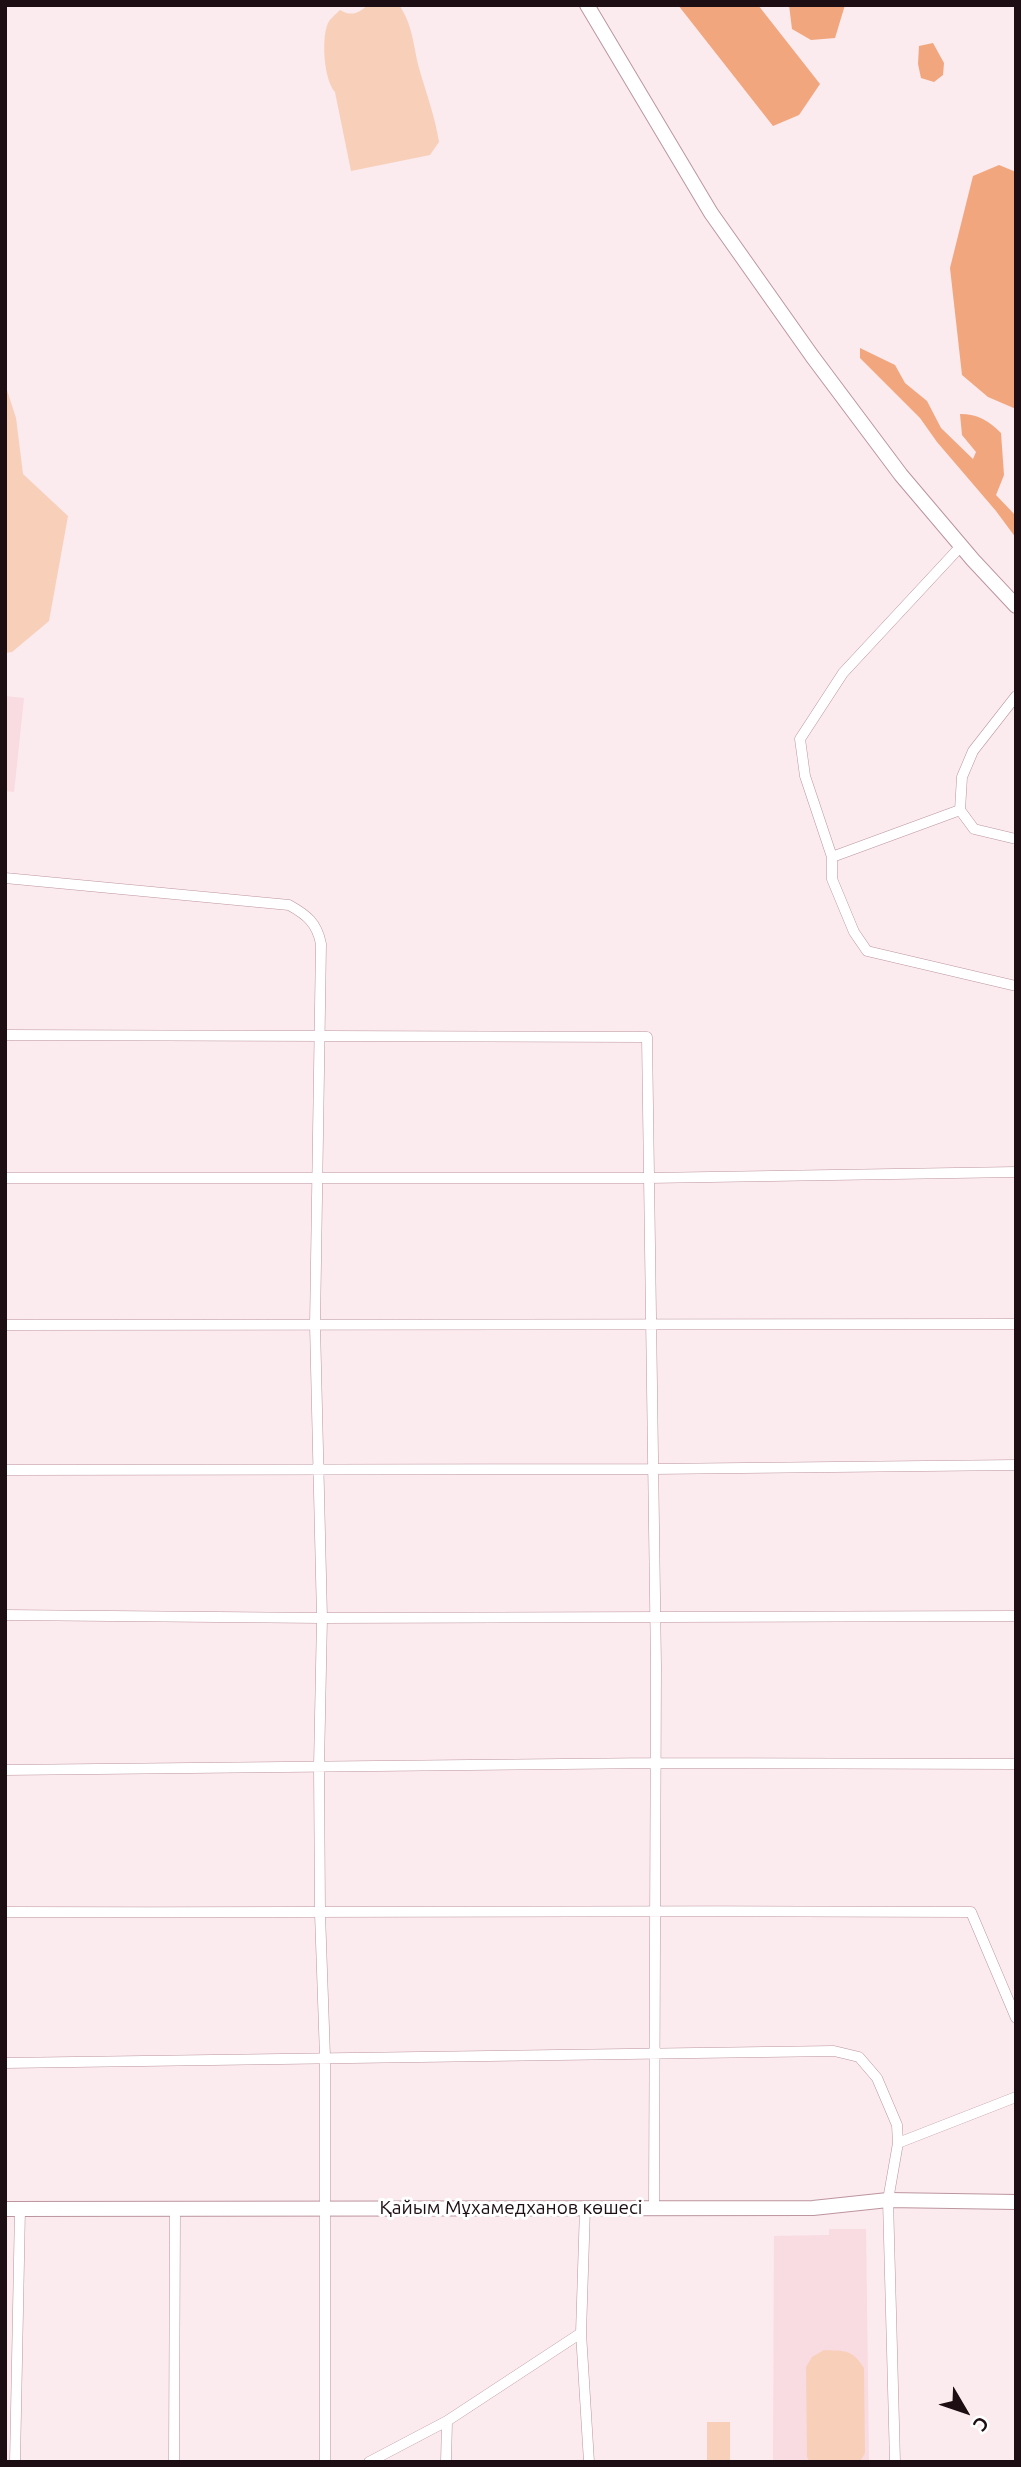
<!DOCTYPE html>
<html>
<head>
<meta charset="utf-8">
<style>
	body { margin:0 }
	#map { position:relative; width:1021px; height:2467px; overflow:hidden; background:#fbeaee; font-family:Ubuntu,sans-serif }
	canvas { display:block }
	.frame { position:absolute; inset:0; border:7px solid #1c0e12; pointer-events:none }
	.north { position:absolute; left:930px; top:2376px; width:70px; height:70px; -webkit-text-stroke:5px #fff; paint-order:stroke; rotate:129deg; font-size:19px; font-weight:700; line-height:28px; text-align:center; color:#1c0e12 }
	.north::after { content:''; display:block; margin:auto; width:24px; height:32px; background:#1c0e12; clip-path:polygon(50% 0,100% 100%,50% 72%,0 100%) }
</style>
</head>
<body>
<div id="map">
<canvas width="1021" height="2467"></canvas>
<div class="frame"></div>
<div class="north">С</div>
</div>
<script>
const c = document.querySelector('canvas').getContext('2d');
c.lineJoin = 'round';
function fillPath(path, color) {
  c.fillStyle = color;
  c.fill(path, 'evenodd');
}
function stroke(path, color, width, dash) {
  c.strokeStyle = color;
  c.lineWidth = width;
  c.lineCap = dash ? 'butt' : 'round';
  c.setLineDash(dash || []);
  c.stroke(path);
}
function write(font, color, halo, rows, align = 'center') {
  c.font = font + ' Ubuntu,sans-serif';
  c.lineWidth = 6;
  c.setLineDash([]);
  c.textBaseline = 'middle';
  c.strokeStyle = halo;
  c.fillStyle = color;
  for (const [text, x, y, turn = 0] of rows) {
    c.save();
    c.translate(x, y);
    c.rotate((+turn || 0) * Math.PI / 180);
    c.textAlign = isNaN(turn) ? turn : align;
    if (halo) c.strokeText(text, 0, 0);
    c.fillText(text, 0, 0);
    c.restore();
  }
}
const built = new Path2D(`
	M5,696L24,698L14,792L5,791Z
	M829,2229H866L869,2462H773L774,2236L829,2235Z`);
const green = new Path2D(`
	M368,5H399C413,25 413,45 419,68C426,93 435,116 439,142L430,155L351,171L335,92C324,80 321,39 328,23C330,19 336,14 340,10C351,17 359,13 368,5Z
	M5,384L16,418L23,474L68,516L49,621L12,652L5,653Z
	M824,2350C845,2351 852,2349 864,2368L865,2453L860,2462H810L807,2457L806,2367L812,2357Z
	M707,2422H730V2462H707Z`);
const forest = new Path2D(`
	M678,5H758L820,84L799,115L773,126Z
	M789,5H845L835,38L811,40L792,29Z
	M933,43L944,63L943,75L934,82L921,78L918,64L919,46Z
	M999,165L1016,172V409L988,397L962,375L950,268L973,176Z
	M860,348L895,365L905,383L927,401L941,428L973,459L976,452L962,435L960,414C978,414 989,421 1001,433L1004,475L996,495L1016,516V538L996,511L937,442L920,418L860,358Z`);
const street = new Path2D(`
	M1016,696L973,751L962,777L960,810L974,829L1016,839
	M960,810L832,857V879L854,932L867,951L1016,986
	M832,857L805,776L800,739L843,673L961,546
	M5,878L289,905C307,915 317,923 321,944L315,1325L322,1618L319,1766L320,1913L325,2057V2462
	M5,1035L647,1037L656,1666L654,2208
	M5,1178H649L1016,1172
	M5,1325L1016,1324
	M5,1470L653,1469L1016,1465
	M5,1615L322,1618L1016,1616
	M5,1770L655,1763L1016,1764
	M5,1912C327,1913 649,1910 971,1912L1016,2018
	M5,2063L834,2051L859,2057L877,2078L897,2125L898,2143L888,2200L895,2462
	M898,2143L1016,2097
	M581,2333L589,2462
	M15,2462L20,2209
	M174,2462L175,2209
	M369,2462L447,2421L581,2333L585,2208
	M446,2462L447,2421`);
const secondary = new Path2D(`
	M587,5L711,213L812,356L901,475L973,560L1016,606
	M5,2209L813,2208L888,2200L1016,2202`);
const streetNames = [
	["Қайым Мұхамедханов көшесі",511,2208]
];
fillPath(built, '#f9dbe2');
fillPath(green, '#f8cfb9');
fillPath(forest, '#f1a67d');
stroke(street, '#bc959f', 11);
stroke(secondary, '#bc959f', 16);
stroke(street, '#fff', 10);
stroke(secondary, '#fff', 14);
write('19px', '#1c0e12', '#fff', streetNames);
</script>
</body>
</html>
